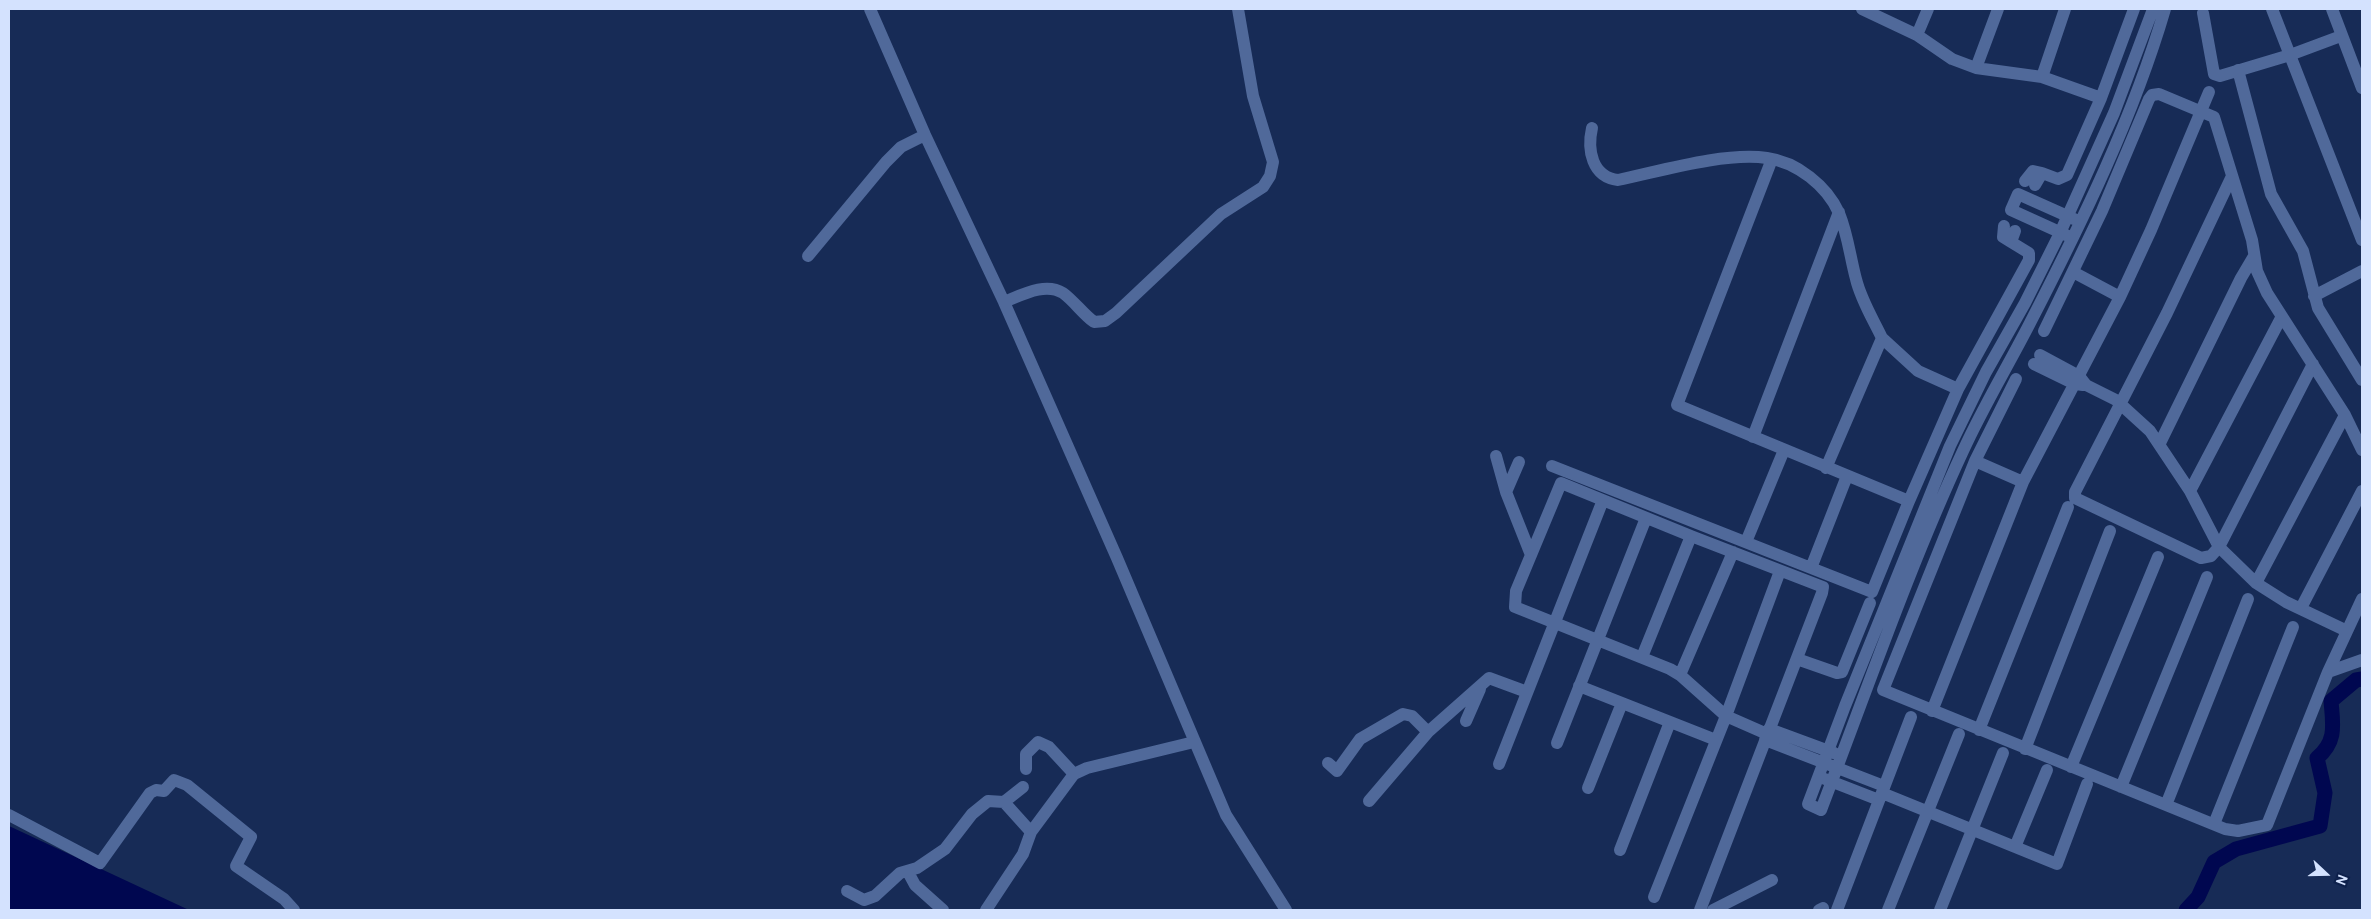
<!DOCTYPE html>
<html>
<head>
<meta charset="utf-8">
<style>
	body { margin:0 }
	#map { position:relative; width:2371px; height:919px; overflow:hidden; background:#172b56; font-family:Overpass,sans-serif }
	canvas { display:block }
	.frame { position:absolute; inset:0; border:10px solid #d4e2fe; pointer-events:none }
	.north { position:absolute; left:2301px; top:849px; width:50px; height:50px; -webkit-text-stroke:4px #0d204b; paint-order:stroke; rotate:111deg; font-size:14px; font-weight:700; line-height:20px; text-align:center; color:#d4e2fe }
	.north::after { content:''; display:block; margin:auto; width:18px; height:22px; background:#d4e2fe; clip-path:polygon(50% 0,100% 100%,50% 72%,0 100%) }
</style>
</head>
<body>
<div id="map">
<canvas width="2371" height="919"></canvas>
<div class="frame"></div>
<div class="north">N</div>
</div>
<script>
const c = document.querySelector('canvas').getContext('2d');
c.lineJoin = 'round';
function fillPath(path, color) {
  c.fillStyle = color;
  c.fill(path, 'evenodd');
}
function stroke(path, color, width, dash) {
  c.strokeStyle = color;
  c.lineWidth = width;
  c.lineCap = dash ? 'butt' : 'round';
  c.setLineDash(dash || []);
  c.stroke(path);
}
const water = new Path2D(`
	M9,826L189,910H9Z`);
const river = new Path2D(`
	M2186,910L2198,897L2214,862L2236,849L2320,826L2325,793L2317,758C2337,741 2333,725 2331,701L2356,680L2362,679`);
const minor = new Path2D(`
	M870,9L925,135L1004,302L1117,558L1226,815L1286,910
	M1862,9L1917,35L1952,59L1976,68L2042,77L2101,98L2067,175L2058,179L2042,173
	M2153,9L2114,113L2060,233L2025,303L1986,372L1950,446L1845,706L1808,804L1821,810C1867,690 1909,567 1963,451C1983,407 2008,366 2030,323C2082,222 2133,118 2165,9
	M2272,9L2362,240
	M2332,9L2362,88
	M2203,13L2214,74L2220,76L2290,55L2341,36
	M1917,35L1928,9
	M1976,68L1998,9
	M2238,70L2271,194L2303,251L2318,308L2362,380
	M2042,77L2065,9
	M2101,98L2134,9
	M1592,128C1587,150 1592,177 1618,180C1661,171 1724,152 1767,158C1797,162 1827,186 1839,213C1848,235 1850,257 1856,279C1861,300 1873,319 1882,338
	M1772,159L1677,405L1909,501
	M2232,176L2167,313L2075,492V498L2201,558L2211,556L2219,547L2313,364
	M2025,181L2033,171L2042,173L2035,185
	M2004,226L2003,237L2011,242L2015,231
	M2066,235L2011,210L2018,194L2074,219
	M808,256L886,162L901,147L925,135
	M2073,272L2120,297
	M2314,296L2362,271
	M1004,302C1022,295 1045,282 1063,293C1074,301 1083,314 1094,322L1105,321L1116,313L1221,214L1263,187L1270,176L1273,162L1253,96L1238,9
	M2044,331L2102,211L2149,99L2152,95L2159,94L2214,117L2252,240L2257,271L2267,293L2345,415L2362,450
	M2040,355L2079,376L2086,385L2116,400L2150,431L2190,491L2219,547L2256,583L2286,602L2347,631
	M2034,364L2075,384L2083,385
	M2016,379L1975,461L1883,690L2225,829L2238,831L2267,825L2328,672L2362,599
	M1753,437L1839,212
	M2160,443L2241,278L2254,256
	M1496,456L1506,492L1531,555
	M1975,461L2023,482
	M1552,466L1872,592L1909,501L1958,389L2029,260V253L2011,242
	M1826,468L1882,338L1918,371L1958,389
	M2190,491L2281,318
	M1506,492L1519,462
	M1691,536L1561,483L1516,591L1515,607L1670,669L1680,675L1726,716L1780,571
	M1746,542L1784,450
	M1811,568L1847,476
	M2256,583L2345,415
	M2301,608L2362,491
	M1642,657L1691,536L1823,587L1822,593L1700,910
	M1797,659L1837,673L1842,672L1870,603
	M2328,672L2362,660
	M1680,675L1733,552
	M1579,686L1716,740
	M1932,711L2023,482L2120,297L2151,230L2209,92
	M1466,721L1480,689
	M1769,729L1834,753
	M1979,730L2068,507
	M1765,740L1884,786
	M1557,743L1646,518
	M2025,749L2110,531
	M1328,763L1337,771L1360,739L1403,714L1412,716L1428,732
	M1499,764L1603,500
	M2071,767L2158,557
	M1026,769V754L1038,742L1049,747L1074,774
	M1825,779L1879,800
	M1023,787L1004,802L1031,832
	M2121,787L2207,577
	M1588,788L1622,703
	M1882,793L2057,864L2087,784
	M1369,801L1428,732L1489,678L1527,692
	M2166,805L2248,599
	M9,815L100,863L150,793L156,790L164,791L174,780L187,785L251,837L236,866L284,899L294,910
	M2214,824L2293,627
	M2015,847L2047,770
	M1620,850L1670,722
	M908,872L915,885L943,910
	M847,891L864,900L875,896L900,873L917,868L945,849L972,814L988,801L1004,802
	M1654,897L1726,716L1767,734
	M986,910L1023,854L1031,832L1074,774L1087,768L1194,742
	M1713,910L1772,880
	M1819,910L1823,908
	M1837,910L1911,717
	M1888,910L1959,734
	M1940,910L2003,753`);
fillPath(water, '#000750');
stroke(river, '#000750', 15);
stroke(minor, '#50699a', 12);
</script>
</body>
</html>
